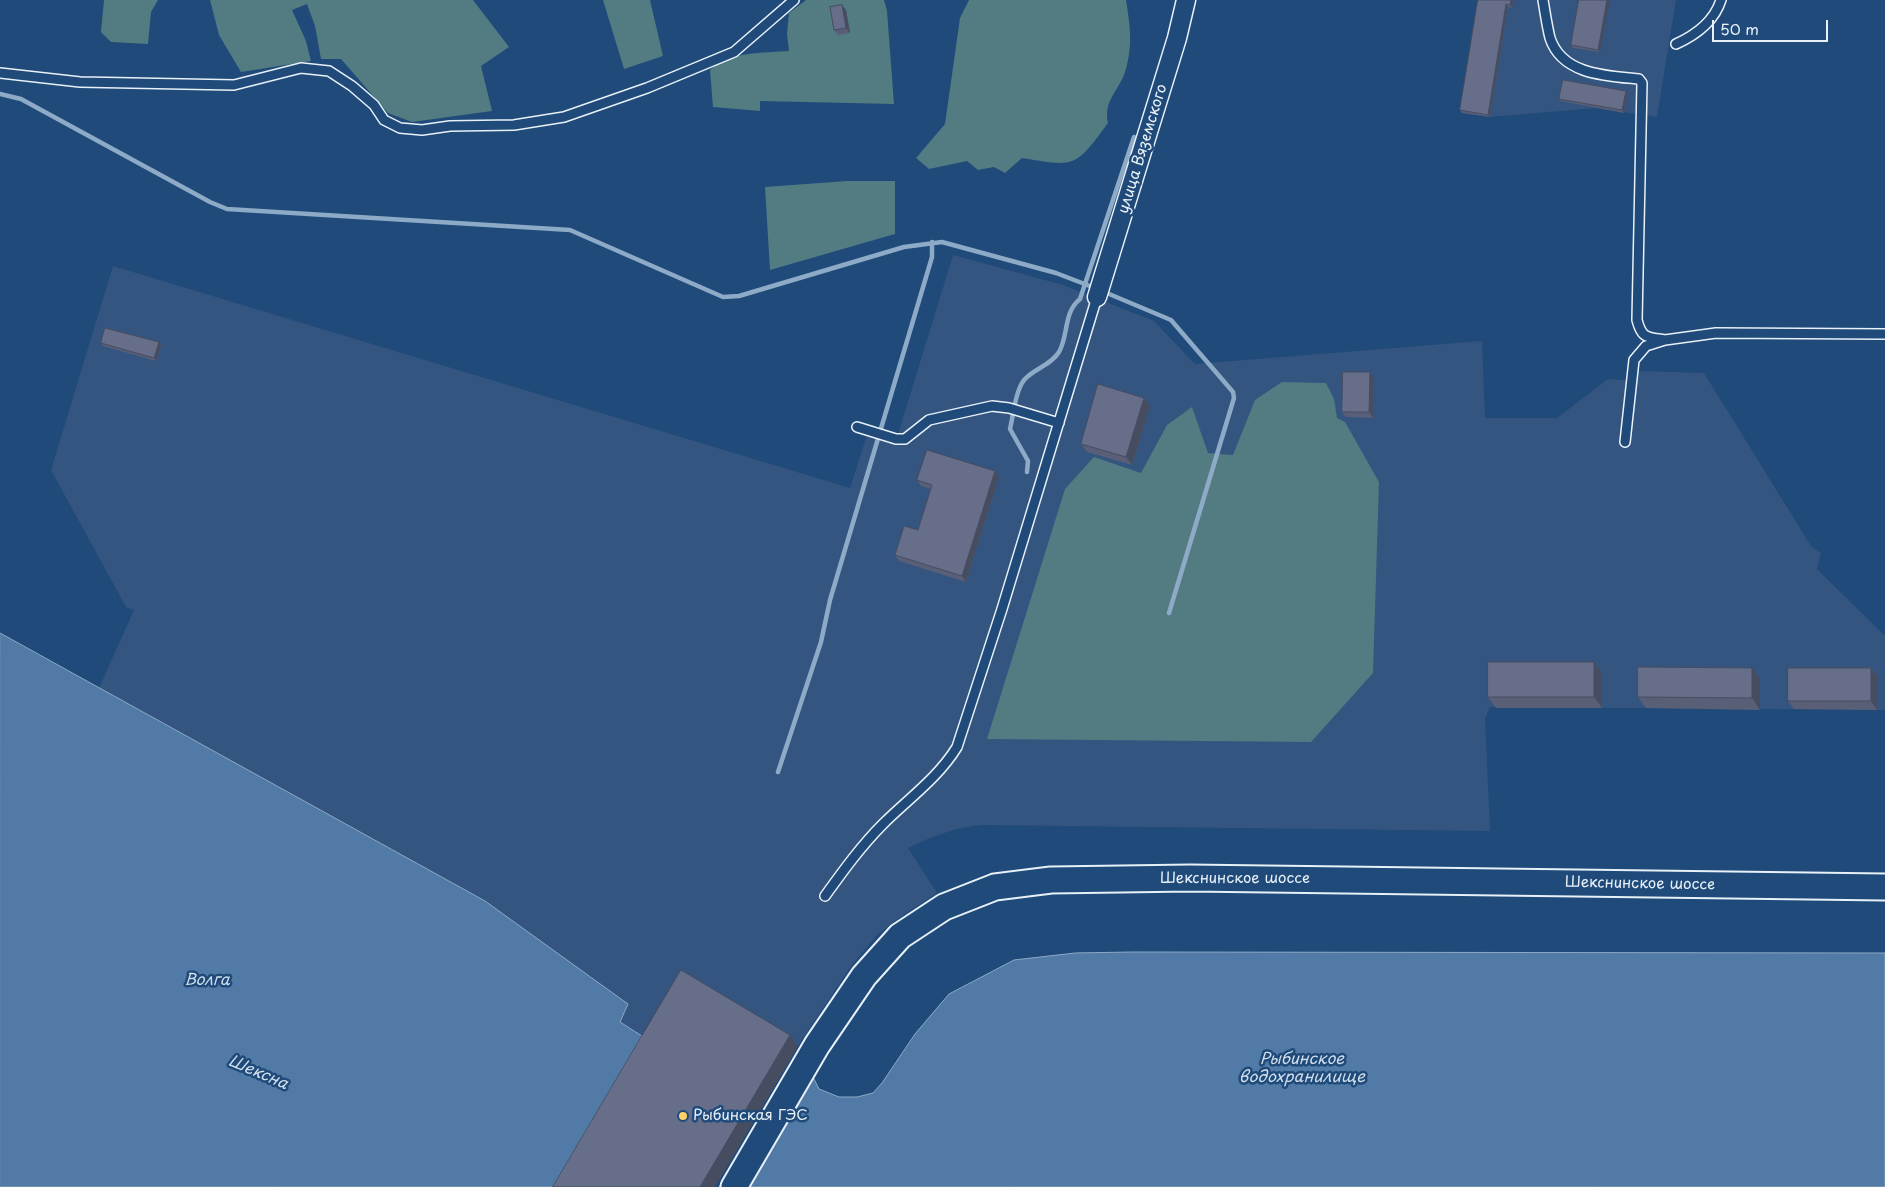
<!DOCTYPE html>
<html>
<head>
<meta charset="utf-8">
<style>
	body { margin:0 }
	#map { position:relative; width:1885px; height:1187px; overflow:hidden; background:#1f4a7a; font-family:"Playpen Sans",sans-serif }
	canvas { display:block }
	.scale { position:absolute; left:1712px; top:20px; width:116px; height:22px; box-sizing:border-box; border:2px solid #e8f1f8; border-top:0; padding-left:6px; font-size:15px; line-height:18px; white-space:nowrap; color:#e8f1f8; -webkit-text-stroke:4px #1f4a7a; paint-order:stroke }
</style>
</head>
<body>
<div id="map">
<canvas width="1885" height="1187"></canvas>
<div class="scale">50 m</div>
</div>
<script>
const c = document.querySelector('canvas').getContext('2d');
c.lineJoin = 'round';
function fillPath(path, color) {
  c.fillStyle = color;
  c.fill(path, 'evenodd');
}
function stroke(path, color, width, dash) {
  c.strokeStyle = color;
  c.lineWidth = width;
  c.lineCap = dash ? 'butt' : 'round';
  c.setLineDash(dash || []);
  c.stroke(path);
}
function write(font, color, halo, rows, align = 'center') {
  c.font = font + ' "Playpen Sans",sans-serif';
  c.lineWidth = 5;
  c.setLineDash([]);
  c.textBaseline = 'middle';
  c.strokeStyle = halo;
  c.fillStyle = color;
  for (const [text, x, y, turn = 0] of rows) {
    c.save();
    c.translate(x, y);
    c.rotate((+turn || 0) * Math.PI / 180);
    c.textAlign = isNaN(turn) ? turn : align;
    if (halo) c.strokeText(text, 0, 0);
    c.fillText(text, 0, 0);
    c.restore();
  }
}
const built = new Path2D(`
	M1480,0H1676L1657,117L1596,108L1490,117L1462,113Z
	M953,255L1063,285L1154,321L1195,364L1482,341L1485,418H1557L1608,379L1638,381L1639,371L1704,373L1811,546L1821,553L1817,569L1885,636V710L1490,707L1485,719L1490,831L981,825L956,829L930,838L908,848L937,893L900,917L876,936L849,969L798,1046L715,1187H553L642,1036L620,1022L628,1004L484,901L99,688L134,610L126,607L51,470L113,266L850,488L867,435L895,444Z`);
const green = new Path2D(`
	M104,0H158L151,12L148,44L111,42L101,32Z
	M210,0H473L509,47L481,66L492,111L412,122L388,113L341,59H321L315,26L307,4L292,10L306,41L311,61L241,72L219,35Z
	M603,0H650L663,56L624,69Z
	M806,0H884L887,11L894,104L760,101V111L713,107L710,70C730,51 763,53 789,51L787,34L789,13Z
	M969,0H1126C1130,26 1133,43 1126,69C1120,91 1103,99 1108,123C1075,168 1076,167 1022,158L1005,173L994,167L978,170L967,161L929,169L916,158L945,124L960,18Z
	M847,181H895V234L770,270L765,187Z
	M1282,382L1326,383L1334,399L1337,418L1345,422L1379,482L1373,673L1311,742L987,739L1065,489L1094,457L1141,473L1167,425L1192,407L1208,453L1233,455L1255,400Z`);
const water = new Path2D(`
	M0,633L485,901L628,1004L620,1022L642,1036L553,1187H0Z
	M1133,952L1885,953V1187H719L793,1068L808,1067L819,1089L839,1097H857L873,1093L882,1083L915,1034L949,994L1014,960L1075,953Z`);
const stream = new Path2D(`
	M0,94L21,99L210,202L227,209L570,230L723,297L739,296L904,247L942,242L1056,273L1095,288
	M1102,291L1171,320L1233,392L1234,398L1169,613
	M1027,472L1028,461L1010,429C1013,417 1016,386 1026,378C1036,368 1051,365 1059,352C1069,334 1063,313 1080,299L1134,137
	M778,772L821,642L830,600L932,257V242`);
const service = new Path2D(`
	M1543,0C1545,12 1547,26 1550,38C1562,75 1607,76 1639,79L1642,83L1637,320C1642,339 1647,337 1665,340
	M1676,44C1696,35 1714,22 1721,0
	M0,73L80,82L234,85L301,68L329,71L352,86L374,105L384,120L400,128L422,130L450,126L514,125L564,117L647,88L734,52L794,0
	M857,427L896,439H905L929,420L992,406L1009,408L1059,423
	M1625,442L1634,360L1646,346L1665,340L1716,333L1885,334
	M825,896C843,871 861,846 883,824C908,799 938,778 957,747L1002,609L1097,297`);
const minor = new Path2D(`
	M1097,297L1177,38L1186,0`);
const secondary = new Path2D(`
	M734,1187L817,1045L864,976L900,936L944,907L995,887L1051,880L1190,878L1885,887`);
const wall = new Path2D(`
	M1478,0H1514L1512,8L1508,7L1490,117L1462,113L1460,110Z
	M1579,0L1600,52L1573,48L1571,45Z
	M842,5L846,10L850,33L838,35L834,30Z
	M1626,91L1628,94L1624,113L1561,101L1559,99Z
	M159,342L161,345L156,361L103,346L101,343Z
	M1374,378L1373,418L1346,417L1342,412Z
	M1144,398L1150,406L1132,465L1087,452L1081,444Z
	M995,471L999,477L966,582L899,561L895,555L918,530L931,489L921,486L917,480Z
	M1871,668L1877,676V710L1794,709L1788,701Z
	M1602,673V708H1496L1488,697Z
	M1760,679V710L1646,708L1638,697Z`);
const shadedWall = new Path2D(`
	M1511,0H1514L1512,8L1510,5Z
	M1607,0H1610L1600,52L1598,50Z
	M1506,4L1508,7L1490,117L1488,115Z
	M842,5L846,10L850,33L846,28Z
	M1626,91L1628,94L1624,113L1622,110Z
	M159,342L161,345L156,361L154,358Z
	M1370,372L1374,378L1373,418L1369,412Z
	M1144,398L1150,406L1132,465L1126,457Z
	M995,471L999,477L966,582L962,576Z
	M1594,662L1602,673V708L1594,697Z
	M1752,668L1760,679V710L1752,698Z
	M1871,668L1877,676V710L1871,701Z
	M790,1035L798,1046L715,1187H700Z`);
const building = new Path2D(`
	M1478,0H1511L1510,5L1506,4L1488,115L1460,110Z
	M1579,0H1607L1598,50L1571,45Z
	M842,5L846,28L834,30L830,7Z
	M1563,80L1626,91L1622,110L1559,99Z
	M105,328L159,342L154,358L101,343Z
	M1343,372H1370L1369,412H1342Z
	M1098,384L1144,398L1126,457L1081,444Z
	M927,450L995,471L962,576L895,555L904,526L918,530L932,485L917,480Z
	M1488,662H1594V697H1488Z
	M1638,667L1752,668V698L1638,697Z
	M1788,668H1871V701H1788Z
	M681,970L790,1035L700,1187H553Z`);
const markers = [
	[683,1116,5,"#ffd166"]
];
const streetNames = [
	["улица Вяземского",1143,149,-73],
	["Шекснинское шоссе",1235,879],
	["Шекснинское шоссе",1640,884,1]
];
const poiNames = [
	["Рыбинская ГЭС",693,1116]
];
const waterNames = [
	["Волга",207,981],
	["Рыбинское",1302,1060],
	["водохранилище",1302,1078],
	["Шексна",258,1073,23]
];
fillPath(built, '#34557f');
fillPath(green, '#527b82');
fillPath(water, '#517aa6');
stroke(water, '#8daac7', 1);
stroke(stream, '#8daac7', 4.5);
stroke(service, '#e8f1f8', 12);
stroke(minor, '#e8f1f8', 21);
stroke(secondary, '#e8f1f8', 29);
stroke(service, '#1f4a7a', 9);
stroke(minor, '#1f4a7a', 18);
stroke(secondary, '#1f4a7a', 25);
fillPath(wall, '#585f77');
fillPath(shadedWall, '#474d61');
fillPath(building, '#666e8a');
stroke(building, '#474d61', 1);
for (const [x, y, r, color] of markers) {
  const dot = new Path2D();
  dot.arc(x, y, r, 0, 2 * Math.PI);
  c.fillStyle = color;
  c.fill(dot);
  stroke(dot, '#1f4a7a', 2);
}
write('15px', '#e8f1f8', '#1f4a7a', streetNames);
write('15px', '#e8f1f8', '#1f4a7a', poiNames, 'left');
write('italic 16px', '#d1dfec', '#1f4a7a', waterNames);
</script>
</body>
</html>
